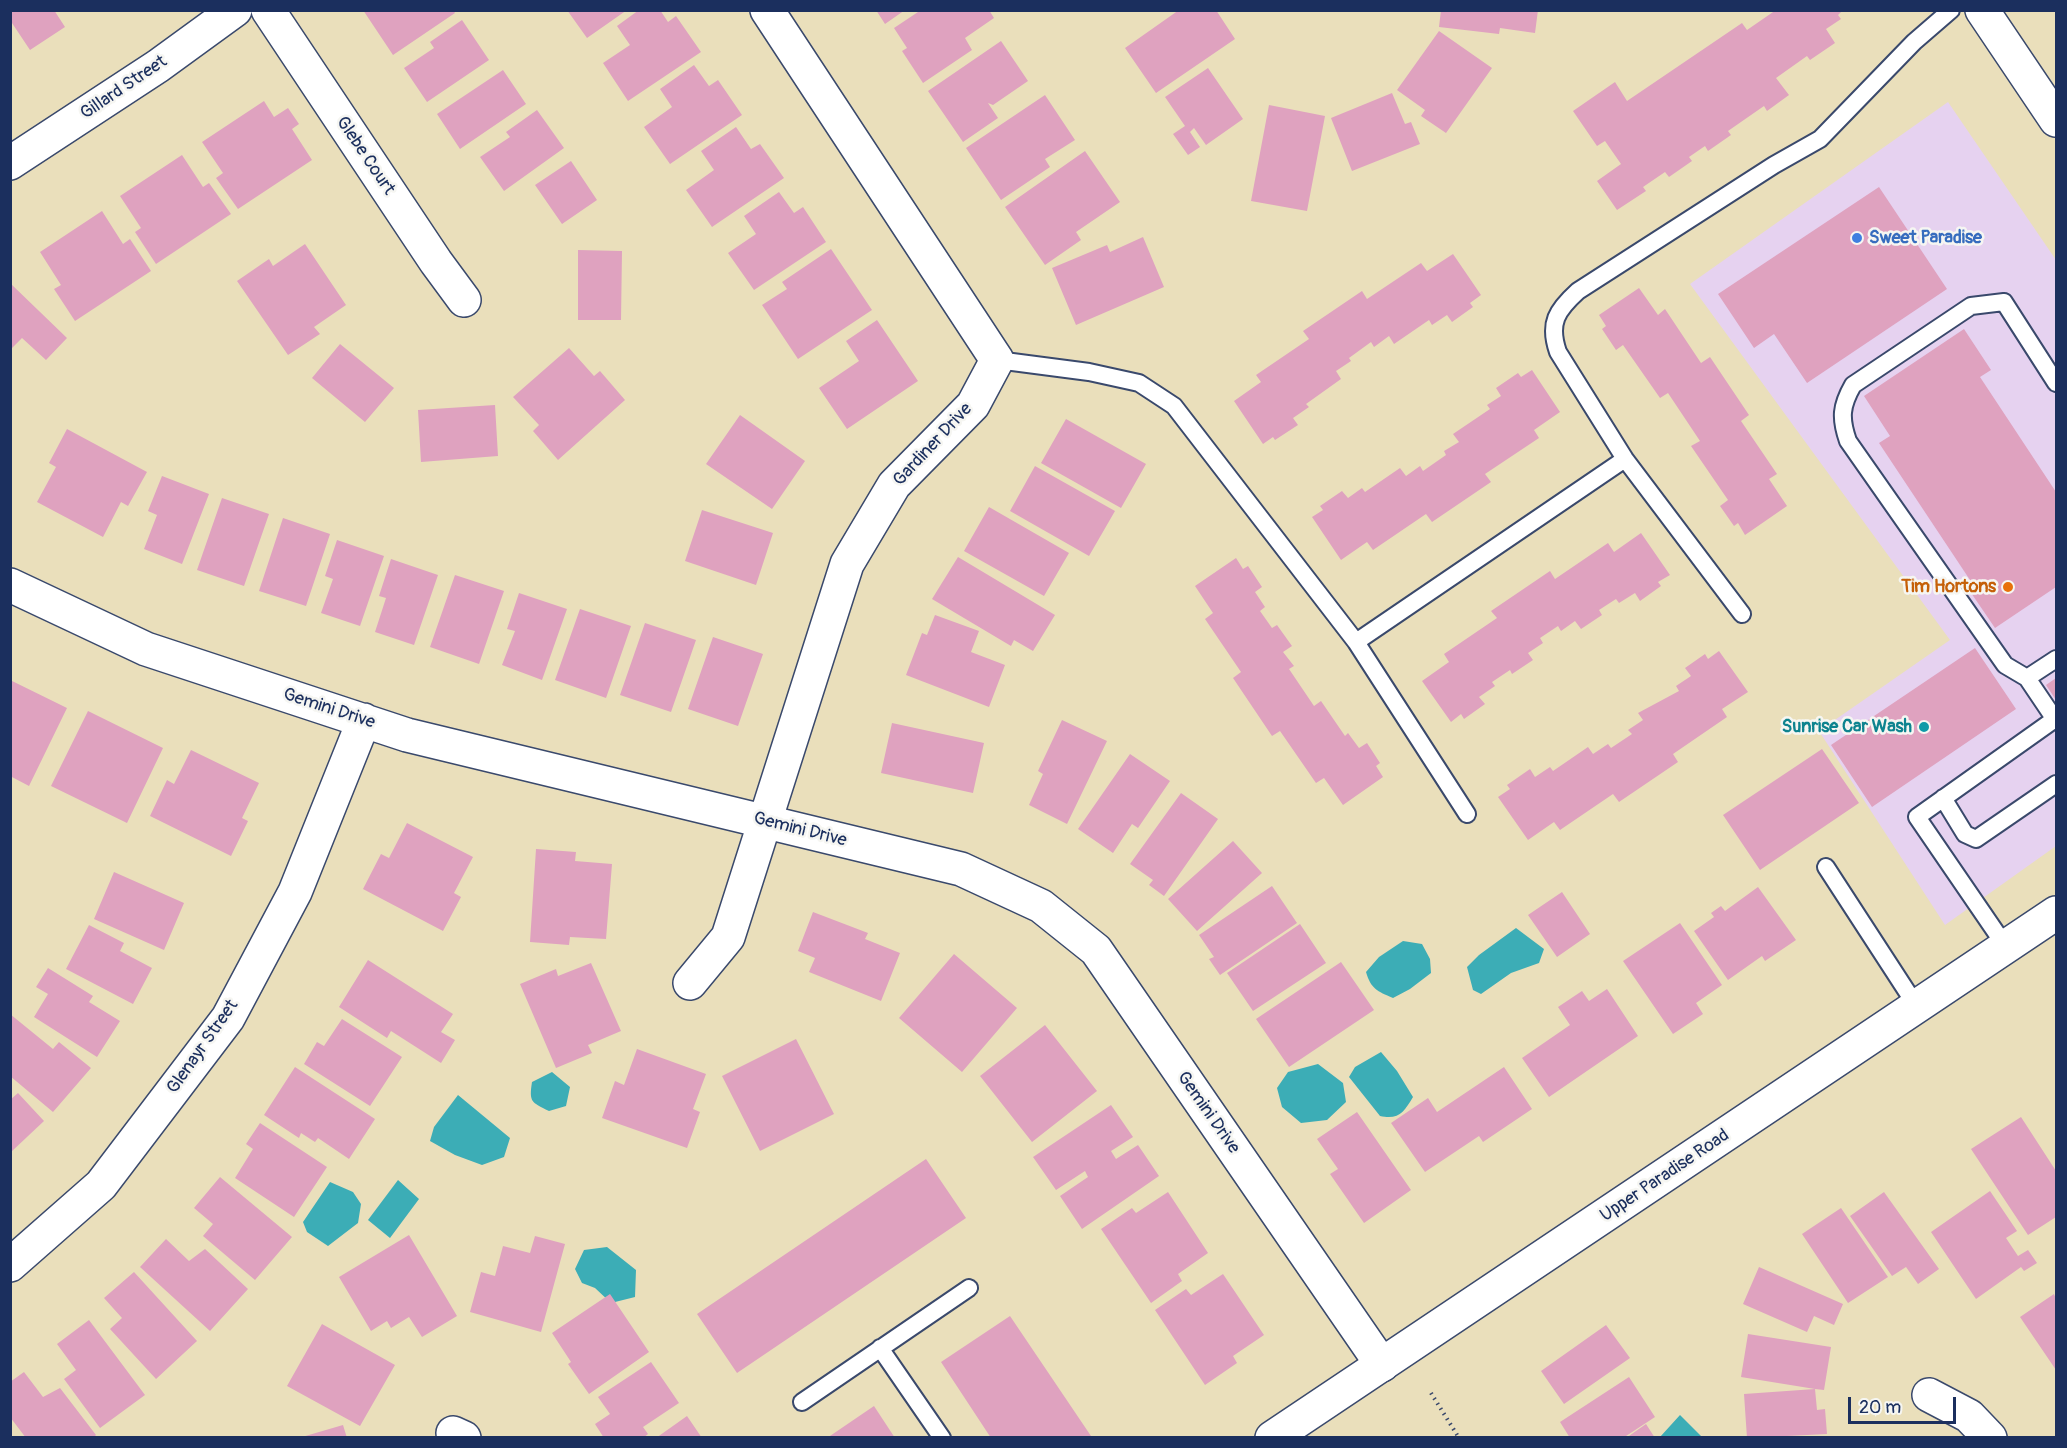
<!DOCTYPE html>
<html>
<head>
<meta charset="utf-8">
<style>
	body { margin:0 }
	#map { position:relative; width:2067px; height:1448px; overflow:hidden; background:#eadfbb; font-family:Pangolin,sans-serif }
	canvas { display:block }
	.frame { position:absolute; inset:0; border:12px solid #1b2f5e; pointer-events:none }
	.scale { position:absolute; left:1848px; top:1397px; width:108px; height:27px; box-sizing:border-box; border:3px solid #1b2f5e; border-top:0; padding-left:8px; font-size:18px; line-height:21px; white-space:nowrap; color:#1b2f5e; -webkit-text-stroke:4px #f6f6f2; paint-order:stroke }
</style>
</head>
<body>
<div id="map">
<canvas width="2067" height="1448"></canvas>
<div class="frame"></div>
<div class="scale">20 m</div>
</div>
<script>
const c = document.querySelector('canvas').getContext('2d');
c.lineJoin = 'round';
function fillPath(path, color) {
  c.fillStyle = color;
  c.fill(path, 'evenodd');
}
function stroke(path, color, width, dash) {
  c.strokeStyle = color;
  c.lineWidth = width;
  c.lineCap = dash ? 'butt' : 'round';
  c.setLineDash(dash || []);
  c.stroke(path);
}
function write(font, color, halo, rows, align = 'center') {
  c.font = font + ' Pangolin,sans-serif';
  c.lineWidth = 5;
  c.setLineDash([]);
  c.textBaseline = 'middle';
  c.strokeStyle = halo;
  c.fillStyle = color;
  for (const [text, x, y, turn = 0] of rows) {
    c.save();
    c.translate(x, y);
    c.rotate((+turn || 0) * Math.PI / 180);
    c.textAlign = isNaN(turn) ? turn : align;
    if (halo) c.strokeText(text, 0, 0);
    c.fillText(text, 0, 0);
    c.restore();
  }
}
const built = new Path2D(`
	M1948,102L2056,260V846L1945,925L1819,731L1950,640L1690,284Z`);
const water = new Path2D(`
	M1516,928L1544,949L1539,963L1511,973L1481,994L1473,990L1467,967L1479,955Z
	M1403,941L1422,944L1430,959L1431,973L1410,989L1393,998C1377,991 1371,989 1366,972L1379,957Z
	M1381,1052L1397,1071L1413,1097C1404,1112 1399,1120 1380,1116L1349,1077L1355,1067Z
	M1318,1064L1343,1083L1346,1102L1327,1120L1301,1123L1282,1107L1277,1088L1288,1072Z
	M552,1072L570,1087L566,1106L549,1111C531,1102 529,1102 532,1082Z
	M458,1095L510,1138L504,1157L482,1165L455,1155L430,1141L434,1127Z
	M398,1180L419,1199L390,1238L368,1220Z
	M330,1182L353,1192L361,1204L358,1223L328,1246L307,1232L303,1222Z
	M607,1247L636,1270L635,1297L611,1303L595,1288L582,1283L575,1269L584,1250Z
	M1680,1415L1702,1437H1660Z`);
const building = new Path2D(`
	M10,10H54L65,27L30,50L10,20Z
	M363,10H453L455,13L393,55Z
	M567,10H627L587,38Z
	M639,10H660L668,22L676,16L701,52L628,101L603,63L630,45L617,26Z
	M876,10H905L885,24Z
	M921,10H989L994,18L965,38L972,50L923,83L902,51L907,48L894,28Z
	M1179,10H1216L1235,39L1156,93L1125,48Z
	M1441,10H1538L1535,33L1500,28L1499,34L1439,27Z
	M1776,10H1843L1838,15L1841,19L1826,29L1835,43L1810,60L1807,56L1776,78L1789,95L1767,111L1764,106L1728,131L1731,135L1708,151L1705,146L1689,157L1692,161L1669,177L1665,172L1643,187L1646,191L1617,210L1597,181L1621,164L1605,141L1597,146L1573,111L1615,82L1627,101L1742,23L1747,30Z
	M462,20L489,60L427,102L404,68L434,48L430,42Z
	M1439,31L1492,68L1446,133L1421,116L1425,110L1397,90Z
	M1001,41L1028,81L993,105L988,103L998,118L963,142L928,91Z
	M694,65L709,86L718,80L742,115L670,164L644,127L672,107L660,89Z
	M1208,68L1243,119L1206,145L1194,128L1190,132L1200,147L1188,155L1173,134L1185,126L1165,97Z
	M503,70L526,104L460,149L437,114Z
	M1392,93L1405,124L1411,122L1420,144L1352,171L1331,118Z
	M1045,95L1075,140L1045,159L1050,167L1001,200L966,148Z
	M264,101L274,117L288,108L299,124L292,129L312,160L238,209L216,178L223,173L202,142Z
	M1269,105L1325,116L1307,211L1251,201Z
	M537,110L564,148L504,191L480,157L510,137L506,132Z
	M736,127L751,149L760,144L784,178L712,227L686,190L714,170L701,151Z
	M1085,151L1120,202L1076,232L1081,240L1045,265L1005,207Z
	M182,155L203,187L209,183L231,214L156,264L135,232L141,228L120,196Z
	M571,161L597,200L562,224L535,185Z
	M1879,187L1947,289L1807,383L1774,334L1754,348L1718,294Z
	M779,192L794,213L803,207L826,242L754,290L728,253L756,234L744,216Z
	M102,211L123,244L130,239L151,271L75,321L54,289L61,285L40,252Z
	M1143,237L1164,287L1076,325L1052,268L1107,245L1110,252Z
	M305,244L346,305L314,327L320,334L288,355L237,281L269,259L273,266Z
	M831,249L872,310L798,359L762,305L787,289L782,282Z
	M578,250L622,251L621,320H578Z
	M1453,254L1481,295L1470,303L1473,307L1452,322L1447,315L1432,325L1429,320L1394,344L1389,336L1374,347L1371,342L1349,358L1351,361L1336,371L1341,379L1306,404L1309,407L1293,418L1298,425L1275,440L1273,437L1263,444L1234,401L1261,382L1256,375L1309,339L1303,331L1362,291L1367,299L1421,263L1427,271Z
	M10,283L67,338L46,360L22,338L10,350Z
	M1639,288L1658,315L1665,309L1701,363L1710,357L1749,415L1741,421L1777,474L1769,479L1787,506L1745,535L1738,523L1734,526L1720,506L1728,500L1691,446L1700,441L1668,393L1660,398L1623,345L1616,350L1602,329L1606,326L1599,315Z
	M877,320L918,381L847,429L819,388L859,361L846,341Z
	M1964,329L1991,370L1980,377L2056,492V587L1995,628L1965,584L1970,580L1879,443L1890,436L1864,396Z
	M340,344L394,388L365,422L312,378Z
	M569,348L594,376L600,371L625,400L558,460L533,431L539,425L513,397Z
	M1532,370L1560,412L1534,430L1539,438L1485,474L1491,482L1432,522L1426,514L1373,550L1367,542L1341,560L1312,517L1323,510L1320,506L1342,491L1348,498L1362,488L1365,492L1400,468L1406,476L1420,466L1423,471L1446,455L1444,451L1459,442L1453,434L1490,409L1487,405L1501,396L1496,388L1518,373L1521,377Z
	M495,405L498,456L421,462L418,410Z
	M740,415L805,461L772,509L706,464Z
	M1066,419L1146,464L1121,508L1041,463Z
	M67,429L147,472L128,506L121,502L103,537L37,502L56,467L49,463Z
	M1035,466L1115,511L1089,556L1010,511Z
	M162,476L209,494L182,564L144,549L157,515L148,511Z
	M222,498L269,514L244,586L197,570Z
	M989,507L1069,553L1044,596L964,551Z
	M702,510L773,533L756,585L685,561Z
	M283,518L330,534L306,606L259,591Z
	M1641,533L1670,575L1658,582L1661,586L1640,601L1635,593L1619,603L1616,599L1599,610L1602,615L1581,629L1575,621L1561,631L1558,626L1540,638L1543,643L1528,653L1533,660L1512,674L1510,670L1492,682L1495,686L1479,697L1485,704L1464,719L1461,714L1451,722L1422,681L1449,662L1444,654L1497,618L1491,611L1550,571L1555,579L1608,543L1614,552Z
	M337,540L384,556L360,626L321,613L333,579L325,576Z
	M958,557L1055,615L1033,651L1014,640L1011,646L932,599Z
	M1236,558L1243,569L1248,566L1262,587L1255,592L1265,607L1260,611L1272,628L1277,625L1292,646L1283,652L1294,666L1289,669L1314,706L1321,701L1345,736L1348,733L1359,748L1367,743L1380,763L1376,766L1383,777L1343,805L1324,778L1316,783L1280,731L1272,736L1233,678L1241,672L1205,619L1213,613L1195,586Z
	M391,559L438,575L414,645L375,632L386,598L379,596Z
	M455,575L504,591L479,664L430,647Z
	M519,593L567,609L542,680L502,665L515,631L507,629Z
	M580,609L631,626L606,698L555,680Z
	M935,615L979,631L971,652L1005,665L989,707L906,675L922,633L927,635Z
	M645,623L696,640L671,712L620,695Z
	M713,637L763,654L738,726L688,709Z
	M1975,648L2016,709L1872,807L1831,745Z
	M1719,651L1748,692L1722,709L1727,717L1673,754L1678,762L1619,802L1613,794L1560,830L1554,822L1528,840L1498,797L1510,789L1507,785L1530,769L1535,777L1550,767L1553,771L1588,747L1593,754L1608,744L1611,748L1632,734L1628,730L1643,720L1638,713L1679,691L1676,686L1691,676L1685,668L1705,654L1708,659Z
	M2056,678V700L2046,685Z
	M10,680L67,708L29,786L10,776Z
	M88,711L163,748L127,823L51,786Z
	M1062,720L1107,741L1067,824L1029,805L1043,774L1038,771Z
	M892,723L984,743L973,793L881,773Z
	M1822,749L1859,803L1760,870L1723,815Z
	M191,750L259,783L242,818L248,821L231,856L150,816L167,780L174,784Z
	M1130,754L1170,781L1138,828L1132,824L1113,853L1078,829Z
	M1181,793L1218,819L1164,896L1149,885L1153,880L1130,864Z
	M407,823L473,857L454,893L461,897L443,931L363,889L381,854L389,858Z
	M1233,841L1262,873L1197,931L1168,899Z
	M536,849L576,852L575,861L612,864L606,939L570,937L569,945L530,942Z
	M114,872L184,903L164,950L94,919Z
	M1272,886L1297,923L1220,975L1209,959L1214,957L1199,935Z
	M1758,887L1796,940L1765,961L1762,956L1728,980L1694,931L1714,917L1711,913L1721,906L1725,911Z
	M1562,892L1590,934L1557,957L1528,915Z
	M813,912L868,933L865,939L900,953L881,1001L809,972L815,958L798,951Z
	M1680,923L1722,985L1696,1003L1703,1014L1673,1034L1623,961Z
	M1300,924L1326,963L1253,1011L1227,973Z
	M89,925L124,943L120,951L152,968L133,1004L66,969Z
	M954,954L1017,1008L962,1072L899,1018Z
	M368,960L453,1014L441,1032L455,1040L441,1063L391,1031L387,1038L339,1007Z
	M1341,962L1374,1010L1289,1067L1256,1019Z
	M591,963L621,1031L588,1045L592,1053L556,1068L520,984L556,969L558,976Z
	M48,968L93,996L89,1002L120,1021L97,1057L34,1017L48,994L36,987Z
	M1607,989L1638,1036L1549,1097L1522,1058L1570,1025L1558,1007L1582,991L1589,1001Z
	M10,1014L53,1049L59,1042L91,1068L53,1112L10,1076Z
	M342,1019L402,1057L370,1106L304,1064L317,1042L324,1046Z
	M1045,1025L1097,1091L1032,1142L980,1076Z
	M796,1039L834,1114L760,1151L722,1076Z
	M637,1049L706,1074L693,1109L700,1112L687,1148L602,1118L615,1081L624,1085Z
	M295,1067L375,1119L349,1159L318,1138L315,1142L301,1133L299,1138L264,1115Z
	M1504,1067L1532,1109L1483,1142L1479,1136L1425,1172L1391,1123L1428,1098L1437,1112Z
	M18,1093L44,1121L10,1153V1100Z
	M1111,1105L1133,1137L1111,1151L1116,1159L1138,1145L1159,1176L1082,1229L1060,1196L1088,1177L1085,1171L1056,1190L1033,1157Z
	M1357,1112L1411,1190L1364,1223L1330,1174L1338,1169L1317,1139Z
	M2021,1117L2056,1171V1217L2028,1235L1971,1149Z
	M260,1123L327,1167L294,1217L235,1178L253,1149L246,1144Z
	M926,1159L966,1218L737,1373L697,1314Z
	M220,1177L292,1237L255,1280L203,1236L213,1224L194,1208Z
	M1990,1191L2017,1231L2006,1238L2018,1256L2028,1250L2037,1263L2024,1271L2021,1267L1976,1299L1931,1232Z
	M1168,1192L1208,1253L1178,1274L1182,1281L1151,1303L1101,1229L1132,1208L1136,1213Z
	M1884,1192L1939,1269L1918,1284L1906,1267L1892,1276L1850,1216Z
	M1841,1208L1888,1277L1848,1303L1802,1234Z
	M409,1235L457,1316L422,1337L409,1317L391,1328L387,1321L371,1331L339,1277Z
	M535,1236L565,1244L541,1332L470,1312L481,1272L495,1276L503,1246L530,1253Z
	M166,1239L189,1261L205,1249L248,1289L210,1331L140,1267Z
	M1759,1267L1843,1304L1834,1325L1814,1316L1807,1332L1743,1304Z
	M134,1272L197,1341L156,1379L110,1329L122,1318L104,1298Z
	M1223,1274L1264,1335L1233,1356L1237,1363L1205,1385L1155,1310L1186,1289L1191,1295Z
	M610,1294L649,1352L589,1394L568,1364L571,1362L552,1333Z
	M2054,1294L2056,1299V1370L2020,1317Z
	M1010,1316L1091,1436L1090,1438H991L941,1362Z
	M89,1320L145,1395L100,1428L64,1379L76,1370L57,1344Z
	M322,1324L395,1365L360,1426L287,1386Z
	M1606,1325L1630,1358L1564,1404L1541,1371Z
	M1748,1334L1831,1347L1824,1390L1815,1389L1817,1410L1825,1409L1827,1434L1747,1438L1744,1394L1815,1389L1741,1377Z
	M651,1362L679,1403L643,1427L648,1434L643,1438H604L595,1424L610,1414L598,1397Z
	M24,1372L43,1397L60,1388L96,1435L93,1438H26L10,1417V1382Z
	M1629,1377L1655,1417L1623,1438H1570L1560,1422Z
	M874,1406L895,1438H827Z
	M687,1416L702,1438H656Z
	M1646,1424L1655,1438H1626Z
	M343,1425L347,1438H302V1437Z`);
const path = new Path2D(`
	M1431,1393L1459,1438`);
const service = new Path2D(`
	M997,360L1089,372L1139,383L1174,406L1356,642L1467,814
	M1742,614L1625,459L1558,352C1548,323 1557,310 1578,291L1774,165L1820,139L1914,42L1951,10
	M1356,642L1625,459
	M2056,659L2027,678L2056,721
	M2027,678L2005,665L1848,441C1840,418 1841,406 1853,385L1971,306L2004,302L2056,383
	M1943,798L1965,834L1976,839L2056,784
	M1826,867L1917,1007
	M2006,947L1917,817L2055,719
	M880,1348L942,1438
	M802,1402L969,1288`);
const minor = new Path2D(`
	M268,10L436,262L464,300
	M10,163L158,66L235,10
	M10,585L146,649L407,735L961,869L1041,906L1096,950L1382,1365
	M690,983L728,937L847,564L894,485L973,405L997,360L767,10
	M10,1265L101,1185L228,1018L295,892L364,720
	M1929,1395L1969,1416L1990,1438
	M453,1433L464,1438`);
const secondary = new Path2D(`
	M1982,10L2056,120
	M1272,1438L2056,913`);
const markers = [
	[1857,238,6,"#3f7fe0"],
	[2008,587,6,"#e8710a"],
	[1924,727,6,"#0f9aa8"]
];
const streetNames = [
	["Gillard Street",124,88,-34],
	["Glebe Court",365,156,56],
	["Gardiner Drive",933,445,-47],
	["Gemini Drive",329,709,18],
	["Gemini Drive",800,830,14],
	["Glenayr Street",203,1047,-55],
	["Gemini Drive",1208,1113,55],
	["Upper Paradise Road",1665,1176,-34]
];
const shopNames = [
	["Sweet Paradise",1869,238]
];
const foodNames = [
	["Tim Hortons",1996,587]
];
const cultureNames = [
	["Sunrise Car Wash",1912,727]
];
fillPath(built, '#e6d2f0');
fillPath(water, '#3cadb6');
fillPath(building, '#dfa2bf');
stroke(service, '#3a496c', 20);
stroke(minor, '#3a496c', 36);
stroke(secondary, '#3a496c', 36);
stroke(path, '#3a496c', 4, [1.5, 4.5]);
stroke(service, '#fff', 16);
stroke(minor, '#fff', 33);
stroke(secondary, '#fff', 33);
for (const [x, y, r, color] of markers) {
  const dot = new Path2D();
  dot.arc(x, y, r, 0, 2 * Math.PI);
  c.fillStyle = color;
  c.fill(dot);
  stroke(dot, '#f6f6f2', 2);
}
write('18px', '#1b2f5e', '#f6f6f2', streetNames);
write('bold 18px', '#366cbe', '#f6f6f2', shopNames, 'left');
write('bold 18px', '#c56008', '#f6f6f2', foodNames, 'right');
write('bold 18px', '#0d838f', '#f6f6f2', cultureNames, 'right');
</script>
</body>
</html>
